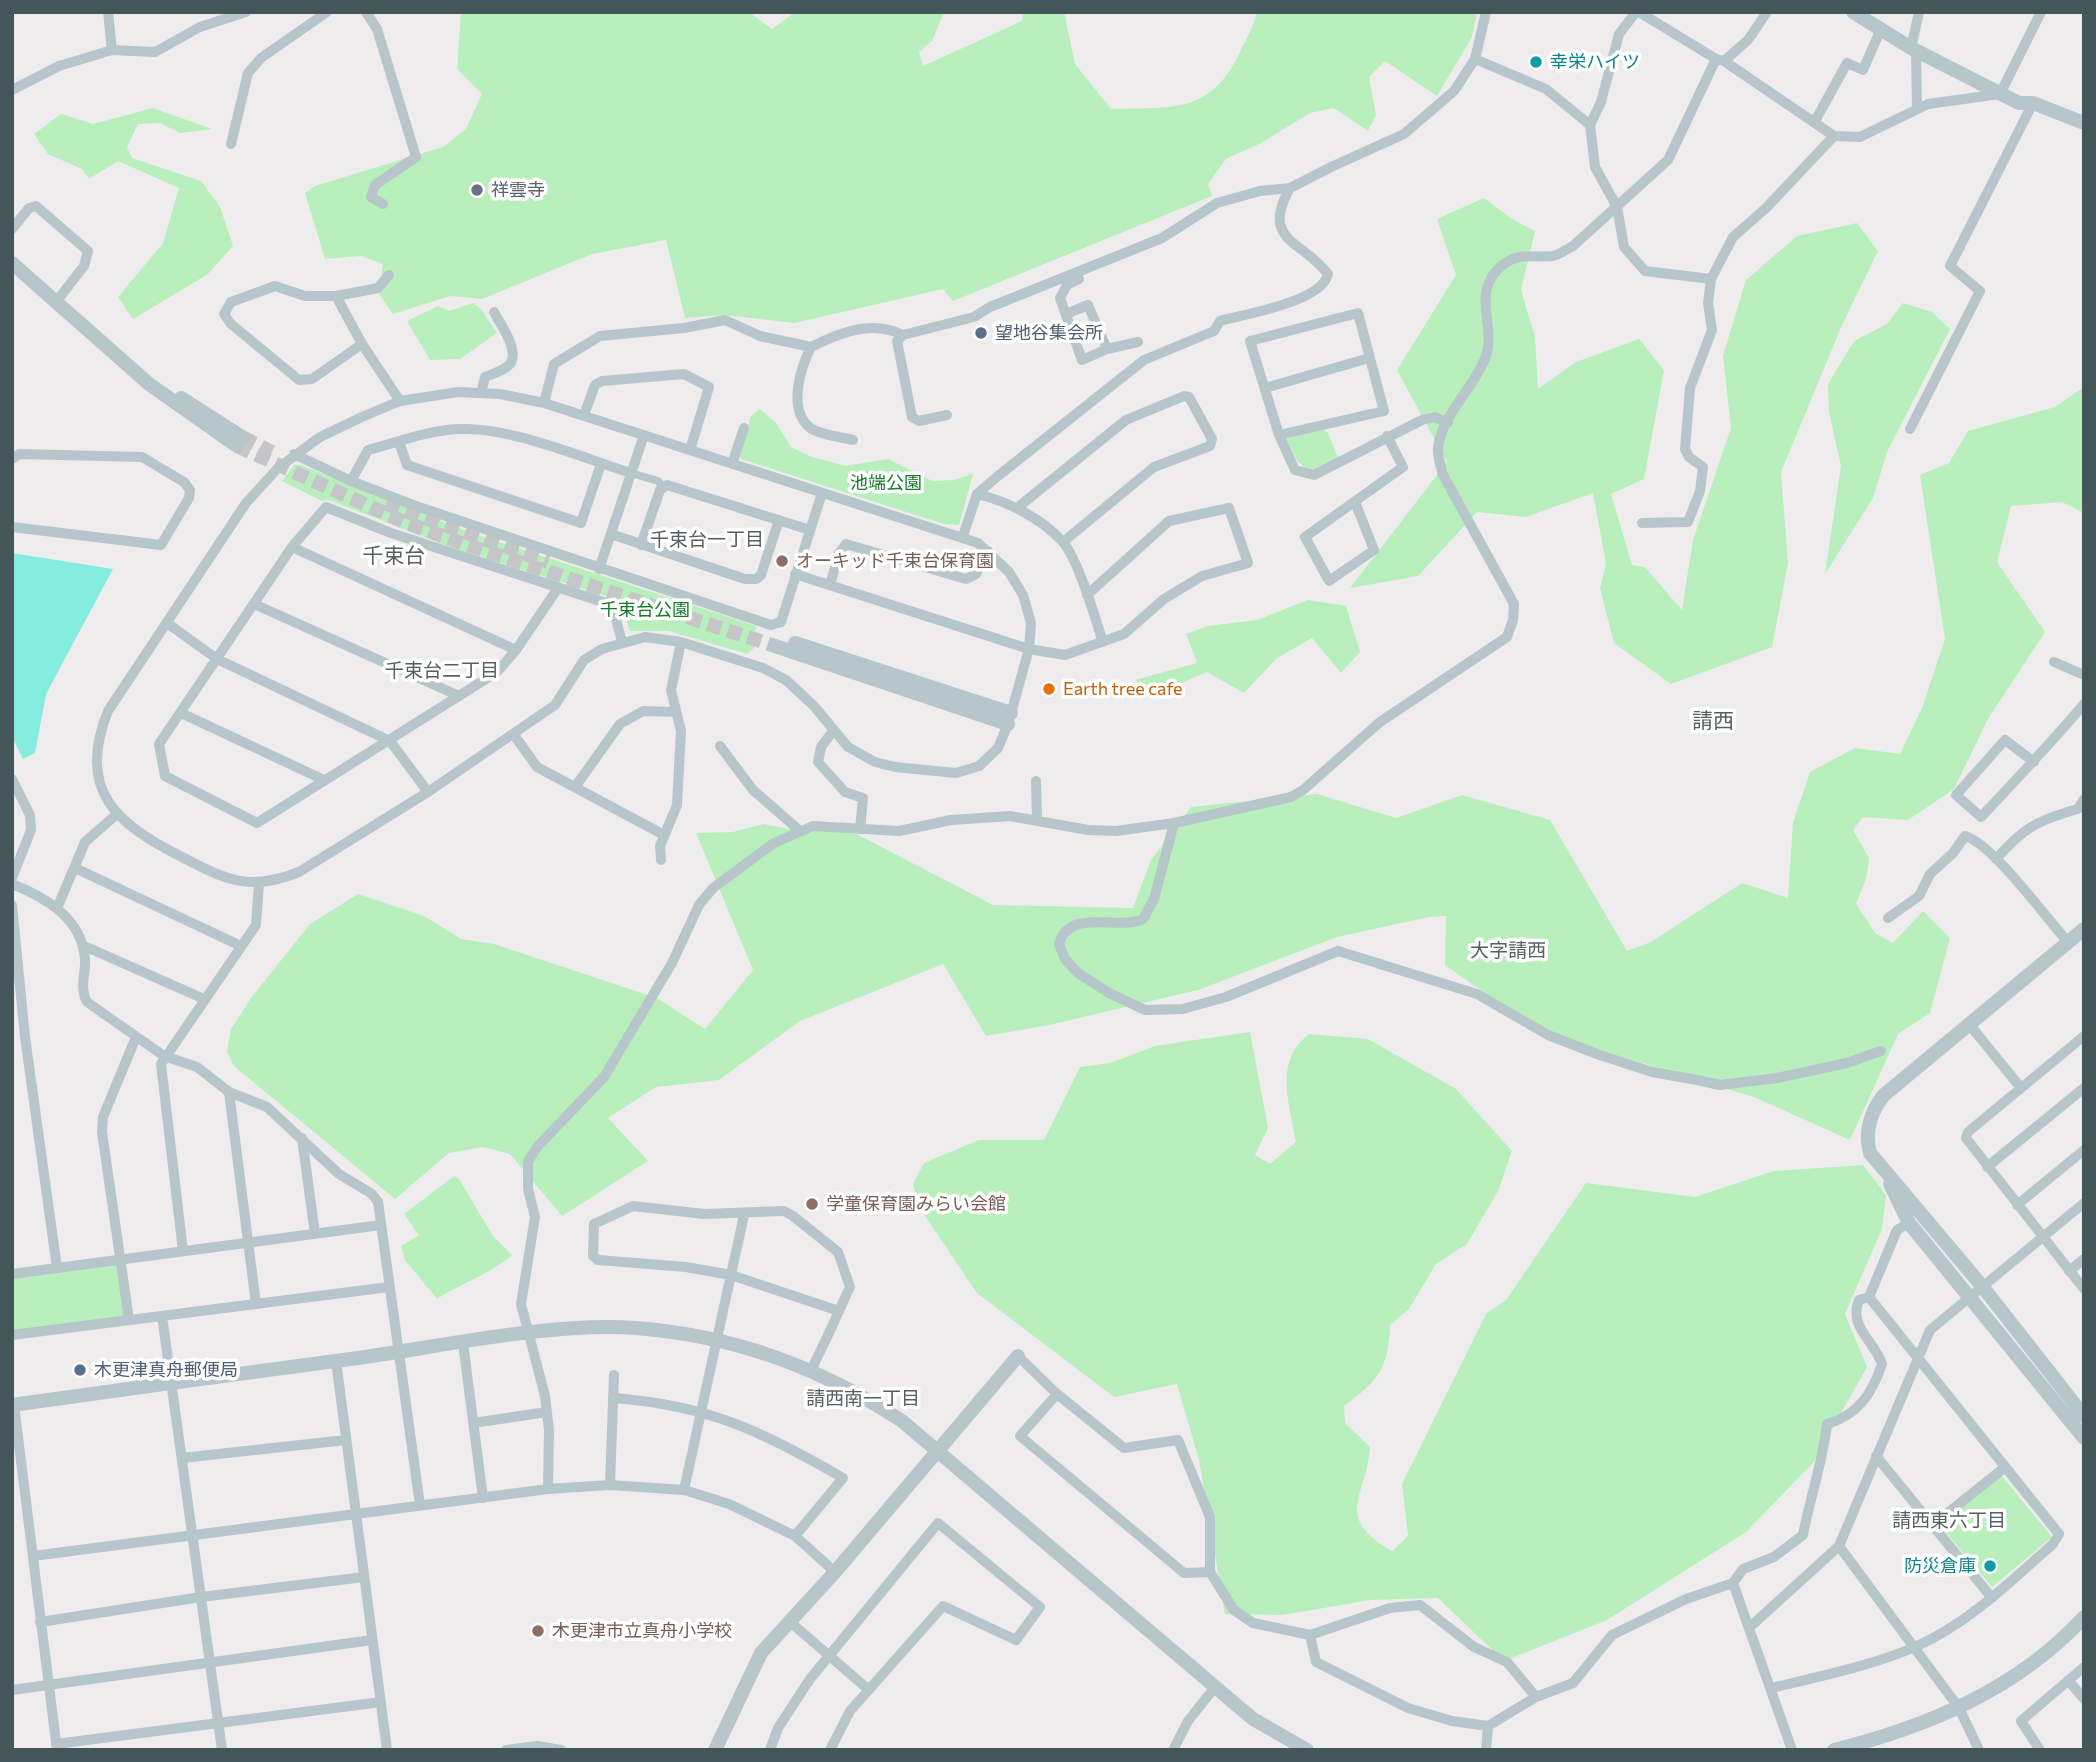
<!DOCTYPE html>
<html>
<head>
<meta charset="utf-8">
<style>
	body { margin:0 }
	#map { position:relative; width:2096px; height:1762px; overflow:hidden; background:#efeced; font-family:Commissioner,sans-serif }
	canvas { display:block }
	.frame { position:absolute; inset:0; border:14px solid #44565a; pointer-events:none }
</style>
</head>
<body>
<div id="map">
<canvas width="2096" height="1762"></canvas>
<div class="frame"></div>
</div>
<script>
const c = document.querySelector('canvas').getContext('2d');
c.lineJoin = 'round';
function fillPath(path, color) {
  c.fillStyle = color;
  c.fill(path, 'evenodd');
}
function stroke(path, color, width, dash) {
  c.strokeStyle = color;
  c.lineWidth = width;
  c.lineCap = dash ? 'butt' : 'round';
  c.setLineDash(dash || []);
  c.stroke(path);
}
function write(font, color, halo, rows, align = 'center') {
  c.font = font + ' Commissioner,"Noto Sans JP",sans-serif';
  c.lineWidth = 7;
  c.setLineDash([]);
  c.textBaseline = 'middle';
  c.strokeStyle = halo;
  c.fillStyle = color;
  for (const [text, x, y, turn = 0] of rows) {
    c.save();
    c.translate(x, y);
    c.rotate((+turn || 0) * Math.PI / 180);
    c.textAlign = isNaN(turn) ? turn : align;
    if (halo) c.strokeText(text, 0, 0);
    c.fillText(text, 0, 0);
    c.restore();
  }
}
const green = new Path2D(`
	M461,12H749L772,29L795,12H944L932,41L919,52L923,66L1022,21L1023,12H1064L1075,64L1111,109C1172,107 1210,115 1240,52C1245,40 1256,24 1256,12H1477L1472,37L1437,96L1385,61L1369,77L1376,115L1368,131L1334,108L1310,113L1261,143L1226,159L1208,184L1212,196L953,301L943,289L794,323L726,315L685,318L666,240L592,254L482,299L450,296L393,314L379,294L383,264L361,256L325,259L305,193L315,186L443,147L466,129L482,94L457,69Z
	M153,108L212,129L180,133L160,123L138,124L127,147L132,158L201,181L220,207L233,246L208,274L133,319L118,297L163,243L179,188L118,161L89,179L82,169L48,154L34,134L61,114L93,124Z
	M1484,198L1512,219L1535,231L1521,290L1535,337L1538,389L1576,362L1639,339L1664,370L1644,479L1611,494L1632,565L1645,567L1682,610L1693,540L1731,428L1723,356L1746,280L1797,236L1857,223L1878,251L1842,325L1781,472L1788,563L1772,647L1671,684L1614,643L1600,588L1606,564L1593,493L1526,517L1477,512L1418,576L1350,588L1447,462L1397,370L1456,275L1437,219Z
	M473,303L481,309L497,333L460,359L430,360L407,321L438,306L449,311Z
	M1903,303L1932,312L1950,329L1887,452L1873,498L1825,574L1841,466L1829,412L1828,384L1854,341L1887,324Z
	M2084,387V513L2062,502L2011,506L1997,562L2045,632L1988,719L1954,789L1908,820L1863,817L1853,830L1869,858L1866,879L1856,904L1876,934L1893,943L1923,911L1950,938L1930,1013L1898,1034L1850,1140L1754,1097L1530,1029L1505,1007L1445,965L1446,916L1429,917L1337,937L1198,990L1049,1025L986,1036L943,964L800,1021L719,1080L656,1087L608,1118L648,1161L562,1216L510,1154L483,1147L449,1153L395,1199L234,1066L227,1052L231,1029L251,998L310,924L358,894L424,916L461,939L494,944L657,998L705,1029L753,970L696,833L733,832L763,824L790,829L845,828L993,905L1133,908L1151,860L1191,807L1317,794L1396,818L1462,795L1550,820L1627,951L1651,942L1742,883L1788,898L1793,822L1810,772L1855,748L1900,754L1922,708L1945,639L1920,475L1949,463L1968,431L2055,407Z
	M760,409L776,423L791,447L812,457L846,466L888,459L932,481L953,480L973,474L959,525L944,524L741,459L739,454L751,416Z
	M1322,429L1328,433L1338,458L1319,469L1308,470L1298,462L1286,439Z
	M294,465H301L469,532L756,626L754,648L747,654L669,631H630L619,600L450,547L329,500L322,501L282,481Z
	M1308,600L1346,606L1360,652L1341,673L1312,638L1277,658L1244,693L1207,672L1154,695L1135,680L1197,663L1186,634L1208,626L1257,620Z
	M1250,1032L1268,1128L1255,1155L1270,1164L1296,1142C1290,1103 1273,1062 1309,1034L1368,1039L1456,1089L1512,1151L1498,1191L1467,1244L1436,1264L1409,1309L1390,1325C1388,1369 1379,1380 1344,1406L1345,1423L1370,1447C1367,1497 1332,1516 1392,1551L1408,1536L1402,1484L1486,1314L1506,1300L1586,1183L1695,1197L1774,1171L1863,1165L1886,1195L1882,1229L1845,1314L1867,1367L1813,1463L1746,1532L1607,1620L1504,1661L1438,1598L1370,1600L1283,1615L1225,1614L1199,1460L1177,1384L1114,1397L977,1293L919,1207L913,1184L924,1163L979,1140H1044L1080,1067L1110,1063L1155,1046Z
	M454,1176L459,1179L493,1236L512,1255C489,1275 461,1283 437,1299L405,1260L401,1246L419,1235L404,1214Z
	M117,1263L126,1318L12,1332V1276Z
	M2000,1474L2052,1537L1992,1587L1939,1524Z`);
const water = new Path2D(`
	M12,553L113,569L46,694L35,753L23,759L12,737Z`);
const tertiaryTunnel = new Path2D(`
	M242,437L272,452
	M237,446L404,522L467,545L775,646
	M386,504L548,562`);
const pedestrian = new Path2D(`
	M631,473L658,481L662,486`);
const minor = new Path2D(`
	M108,12L112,50
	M366,12L377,29L416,157L375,185L371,197L383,204
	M1639,12L1716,59L1724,61L1834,136L1860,137L1928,104L2000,94L2041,12
	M1911,48L1919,12
	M1916,50L1917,109
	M1475,59L1546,89L1590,125L1601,102L1619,34L1636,12
	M1724,61L1748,40L1767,12
	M12,90L59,66L112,50L155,52L200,27L246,12
	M1815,121L1847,63L1863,70L1881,29
	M1590,125L1595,167L1617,207L1624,247L1645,271L1711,279
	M231,144L248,73L261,58L327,12
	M12,229L29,208L36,206L88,251L84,266L56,302
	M336,296L378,288L389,275
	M1066,314L1088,305L1107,349L1082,360L1060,298L1067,285L1079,279
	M362,344L312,379L299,380L231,324L224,314L231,302L275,286L305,296H336L362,344L400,401
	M1107,349L1138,342
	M1265,388L1369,358
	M458,392L500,394L544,403L978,543L1009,572L1023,595L1031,623L1029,649L1008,724L998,748L979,766L956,773L895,767L875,762L848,747L814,706L786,680L763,668L681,642L645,637L602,649L584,660L555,705L428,792L299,872C250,892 226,880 182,857C116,824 76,790 108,711L246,503L278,468L320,437L362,417L400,401Z
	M481,393L485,377C493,374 505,370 510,364C520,350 500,324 494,312
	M544,403L554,364L600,336L684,328L725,320L760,336L811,347
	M584,415L595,385L602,381L684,374L709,387L690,450
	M947,415L919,421L912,417L897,341L903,335L974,317L990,307L1162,238L1217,203L1260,191L1290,188L1331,167L1404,134L1454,91L1475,59L1486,12
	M1910,429L1980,291L1950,266L2033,103
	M1279,435L1384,411L1358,313L1250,341L1279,435L1295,470L1314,475L1422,420L1435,417L1448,423
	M853,440C841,437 819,435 809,427C788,408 800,369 811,347C839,333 872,319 903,335
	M399,442L407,465L581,523L601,464
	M294,454L351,481L413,505L771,625L781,622L822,493
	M12,459L19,454L142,457L184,482L190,490L189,498L161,545L12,527
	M732,464L744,428
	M351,481L368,450C399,442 431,429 463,429C513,428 583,458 631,473
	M977,494C1007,501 1041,518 1062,541C1078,558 1095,618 1103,642
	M1355,502L1374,550L1329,581L1305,537L1403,467L1387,436
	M1017,508L1126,420L1184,396L1189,397L1212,439L1210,446L1154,467L1063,542
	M1642,523L1688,522L1700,491L1703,467L1689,457L1685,449L1690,388L1712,330L1708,303L1711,279L1733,237L1766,208L1834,136
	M611,534L745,579H756L761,575L779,520
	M963,536L977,494L998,476L1144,360L1214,331L1220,321C1245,314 1322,302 1328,274C1302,240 1260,241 1290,188
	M641,545L660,490L667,485L810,530
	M292,547L516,650
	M599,569L644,435
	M795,574L1029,649L1065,655L1124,634L1164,599L1202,576L1248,563L1229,508L1169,521L1087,595
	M830,585L839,553L846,544L966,579L976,574L988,551
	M558,588L516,650L497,672L257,823L165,776L159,744L292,547L326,507L391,533L612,605L622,642
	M254,604L459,696
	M167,623L217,659L390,741L428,792
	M2054,662L2084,675
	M181,713L324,780
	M833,731L821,747L818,762L845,792L863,798L860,829
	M514,735L537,767L664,835
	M720,746L753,790L800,831
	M2034,762L2005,740L1956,795L1981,817C2016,780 2051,743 2084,704
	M12,779L30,815L31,830L12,878
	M1036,781L1037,820
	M575,787L620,724L643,711L676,712
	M1174,823L1154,899L1143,919C1119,931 1069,907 1059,944L1065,959L1078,973L1109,993L1145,1010L1183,1009L1226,997L1338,951L1477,994L1548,1035L1597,1054L1652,1072L1697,1080L1720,1085L1777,1078L1847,1063L1881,1051
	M1996,859C2023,828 2038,820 2078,809L2084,799
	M661,860L660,846L677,805L681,731L671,690L681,642
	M75,868L241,946
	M12,884C45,897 82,918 85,959C86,974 79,987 87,1002L164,1056L197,1067L229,1092L267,1107L339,1174L372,1194L378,1202L420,1505
	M12,905L25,1037L57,1268
	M58,906L85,842L117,814
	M1888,918L1919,896L1930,874L1953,853L1965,836C1994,845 2045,917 2068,942
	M82,945L204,999
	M1969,1024L2021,1088
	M2084,1036L1968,1132L1966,1138L2084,1289
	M229,1092L256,1304
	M302,1138L315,1234
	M1987,1167L2084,1088
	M2017,1205L2084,1150
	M183,1251L161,1064L256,925L259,883
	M2069,1271L2084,1259
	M12,1274L381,1225
	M1869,1297L1897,1230L1909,1223
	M162,1316L222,1750
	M129,1320L102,1132L103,1117L136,1037
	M12,1335L389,1287
	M463,1343L483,1498
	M1018,1356L1057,1394L1124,1448L1178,1440L1210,1517V1572L1234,1610L1253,1623L1310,1635L1390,1608L1420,1605L1474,1647L1507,1662L1536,1697
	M336,1361L387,1750
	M811,1370C825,1343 837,1315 850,1287L838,1252L793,1216L784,1211L704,1214L633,1206L594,1224L593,1256L598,1260L686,1267L731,1275L839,1311
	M1057,1394L1020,1436L1184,1573L1210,1572
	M613,1398C708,1405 762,1431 843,1478L795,1536
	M14,1405L57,1750
	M473,1423L547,1412
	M1876,1456L1992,1598
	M182,1458L346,1440
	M610,1485L614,1375
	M548,1489L549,1430L545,1396L521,1304L535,1217L528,1189V1161L538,1146L604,1077L672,963L699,905L713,888L774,843L813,826L899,831L951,820L1010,816L1088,830L1116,831L1174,823L1291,797L1303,790L1380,722L1507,637L1513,620L1514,604L1442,473C1441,465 1437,455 1438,447C1443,413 1475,387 1486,356C1496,326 1472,296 1498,269C1516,251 1531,258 1553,256C1559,255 1567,249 1573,246L1668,160L1716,59
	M684,1490L744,1215
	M1934,1524L2004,1468
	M1839,1546L1959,1708L1979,1750
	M33,1556L548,1489L610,1485L684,1490L729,1504L795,1536L835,1572
	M1733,1583L1743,1569L1774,1557L1803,1535C1810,1497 1823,1462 1827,1424C1858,1415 1872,1394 1882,1364C1874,1340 1848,1327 1859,1300L1869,1297L2059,1534L2053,1544C2011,1581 1969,1623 1917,1646C1872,1666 1820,1676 1772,1688
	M789,1621L869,1690
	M40,1622L201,1597L364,1577
	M1750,1627L1839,1546L1930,1330L2084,1203
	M1310,1635L1316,1662L1408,1708L1452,1721L1488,1726L1536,1697L1573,1683L1612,1635L1686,1599L1733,1583L1792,1750
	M2068,1680L2084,1699
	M12,1690L372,1640
	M56,1744L381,1702
	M506,1750L537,1746L561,1750
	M770,1750L778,1728L810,1679L938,1523L1040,1607L1016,1640L943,1606L850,1711L830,1750
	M1173,1750L1188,1721L1215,1687
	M1486,1750L1488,1726
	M2040,1750L2021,1721L2084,1667`);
const tertiary = new Path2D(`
	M1853,12L1911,48L2019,103H2033L2084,123
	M12,263L149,384L237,446
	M181,398L242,437
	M795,643L1011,713
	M775,646L1008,724
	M2084,929L1884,1095C1871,1111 1864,1132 1870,1153L1982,1286L2084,1416
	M1890,1184L1909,1223L2084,1438
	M12,1405C127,1389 243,1373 358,1358C443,1346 552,1322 636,1328C736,1336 819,1367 902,1421L1253,1719L1307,1750
	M715,1750L761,1653L835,1572L1018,1356
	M1834,1750C1927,1727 2018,1689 2084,1617`);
const markers = [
	[1536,62,7,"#0f9aa8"],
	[477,190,7,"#6b7280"],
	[981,333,7,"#5c6f8a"],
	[782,561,7,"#8d6e63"],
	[1049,689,7,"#e8710a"],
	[812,1204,7,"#8d6e63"],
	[80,1370,7,"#5c6f8a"],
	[1990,1566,7,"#0f9aa8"],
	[538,1631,7,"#8d6e63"]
];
const cultureNames = [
	["幸栄ハイツ",1550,62],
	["防災倉庫",1976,1566,"right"]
];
const worshipNames = [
	["祥雲寺",491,190]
];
const serviceNames = [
	["望地谷集会所",995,333],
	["木更津真舟郵便局",94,1370]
];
const parkNames = [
	["池端公園",886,483],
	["千束台公園",645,610]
];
const educationNames = [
	["オーキッド千束台保育園",796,561],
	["学童保育園みらい会館",826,1204],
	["木更津市立真舟小学校",552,1631]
];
const foodNames = [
	["Earth tree cafe",1063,689]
];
const neighbourhoodNames = [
	["千束台一丁目",707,540],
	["千束台二丁目",442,671],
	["大字請西",1508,951],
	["請西南一丁目",863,1399],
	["請西東六丁目",1949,1521]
];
const quarterNames = [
	["千束台",394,556],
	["請西",1713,721]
];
fillPath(green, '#b8efbd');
fillPath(water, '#85ece2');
stroke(tertiaryTunnel, '#c4c6c8', 14, [14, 7]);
stroke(pedestrian, '#b7c6ca', 8);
stroke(minor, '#b7c6ca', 10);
stroke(tertiary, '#b7c6ca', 14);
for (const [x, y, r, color] of markers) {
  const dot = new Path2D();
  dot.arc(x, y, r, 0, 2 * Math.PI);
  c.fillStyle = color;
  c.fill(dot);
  stroke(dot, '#fff', 2.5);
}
write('18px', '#0d838f', '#fff', cultureNames, 'left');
write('18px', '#5b616d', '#fff', worshipNames, 'left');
write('18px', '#4e5e75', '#fff', serviceNames, 'left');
write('18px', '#157b28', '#fff', parkNames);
write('18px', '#785e54', '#fff', educationNames, 'left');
write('18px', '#c56008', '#fff', foodNames, 'left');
write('19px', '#595f61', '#fff', neighbourhoodNames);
write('21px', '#595f61', '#fff', quarterNames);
</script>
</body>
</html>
